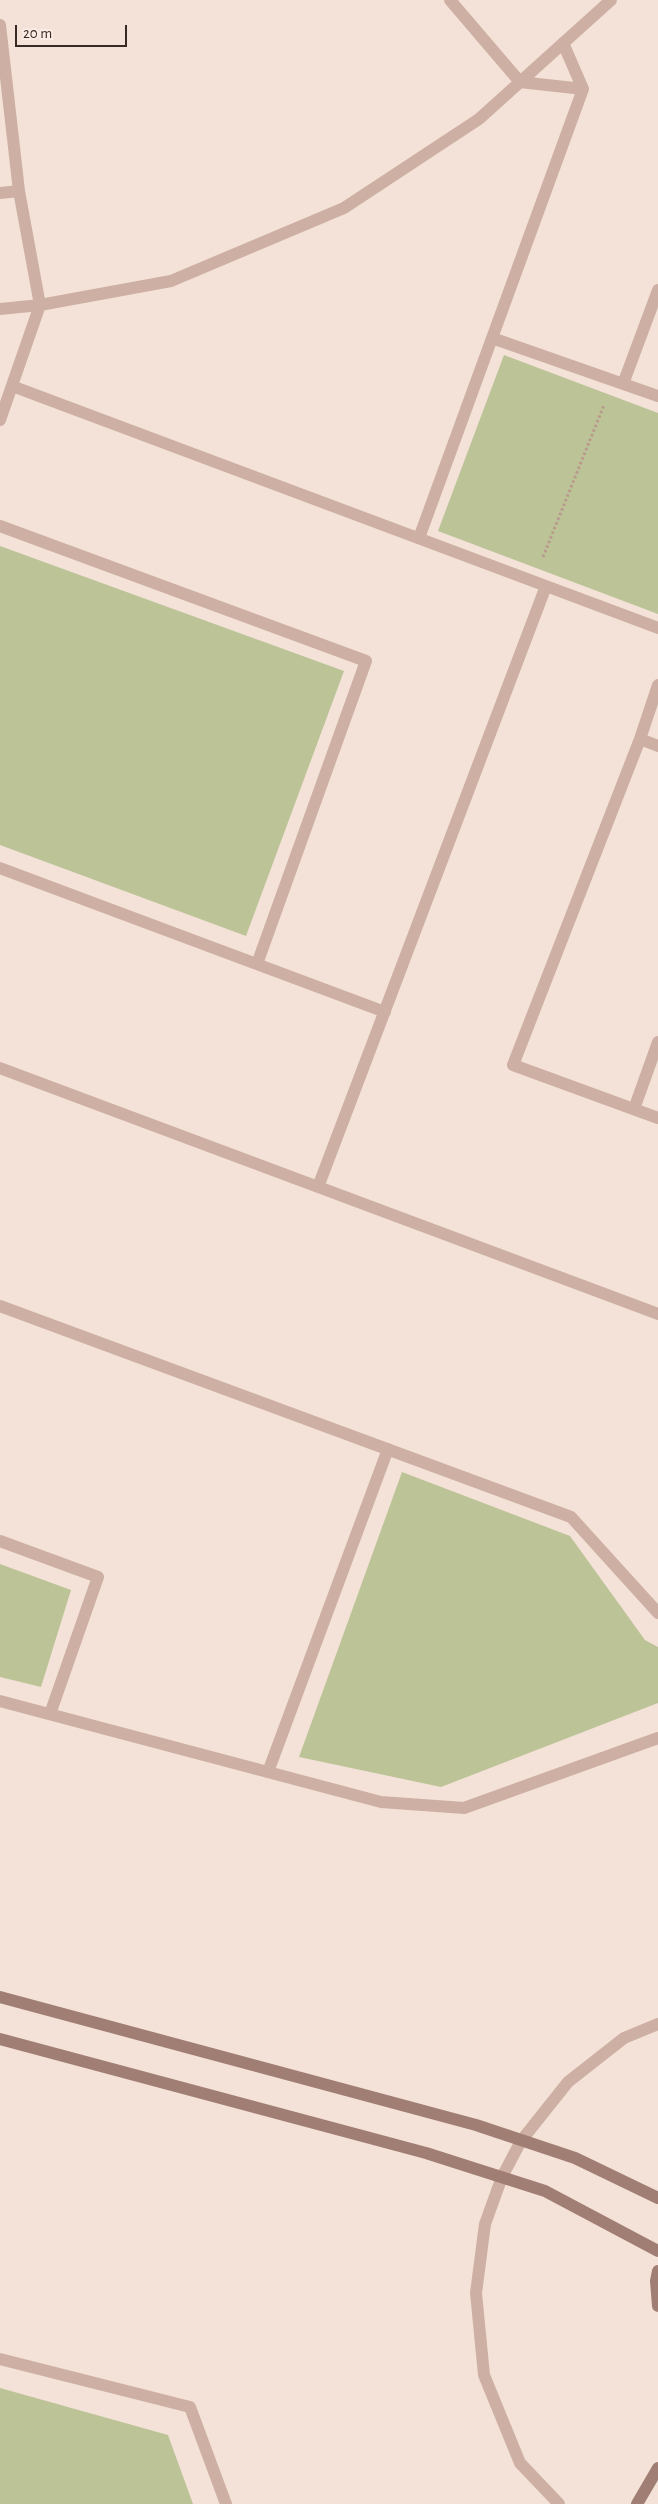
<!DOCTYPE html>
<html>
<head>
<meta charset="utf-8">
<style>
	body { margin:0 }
	#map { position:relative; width:658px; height:2504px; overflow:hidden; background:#f4e2d8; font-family:"Alegreya Sans",sans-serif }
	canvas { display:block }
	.scale { position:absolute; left:15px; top:25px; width:112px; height:22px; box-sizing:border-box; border:2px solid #372926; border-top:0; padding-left:6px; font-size:15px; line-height:18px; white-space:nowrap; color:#372926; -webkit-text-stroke:4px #fbede5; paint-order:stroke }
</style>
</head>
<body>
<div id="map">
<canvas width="658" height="2504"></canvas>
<div class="scale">20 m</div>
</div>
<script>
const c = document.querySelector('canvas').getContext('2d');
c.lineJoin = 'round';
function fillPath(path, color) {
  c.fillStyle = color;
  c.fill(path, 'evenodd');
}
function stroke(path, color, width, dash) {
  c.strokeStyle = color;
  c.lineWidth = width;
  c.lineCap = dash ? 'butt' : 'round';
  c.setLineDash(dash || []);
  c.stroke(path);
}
const green = new Path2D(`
	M504,355L658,413V614L438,531Z
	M0,546L344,671L246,936L0,845Z
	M402,1472L570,1536L645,1640L658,1647V1703L441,1787L299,1757Z
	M0,1564L71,1590L41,1687L0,1677Z
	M0,2388L168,2435L193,2504H0Z`);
const path = new Path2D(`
	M543,557L604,405`);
const lane = new Path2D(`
	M0,1541L98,1577L50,1714
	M268,1772L388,1449`);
const street = new Path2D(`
	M450,0L520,82L583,89
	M0,25L19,191L40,305L0,420
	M0,193L19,191
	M0,309L40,305L171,281L344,208L479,119L611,0
	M492,338L658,396
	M623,384L658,290
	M12,386L546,586L318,1187
	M0,526L366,661L257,964
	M419,538L583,89L563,43
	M546,586L658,628
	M658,685L640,739L513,1065L658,1118
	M640,739L658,746
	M0,868L385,1012
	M0,1068L658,1314
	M634,1109L658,1042
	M0,1306L571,1517L658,1613
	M0,1701L381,1802L464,1808L658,1738
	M0,2359L190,2407L226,2504
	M559,2504L520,2463L484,2375L476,2293L485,2224L502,2177L521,2141L568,2082L624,2038L658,2024`);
const secondary = new Path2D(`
	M0,1997L476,2125L575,2158L658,2198
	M0,2039L426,2153L545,2191L658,2251
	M658,2271L656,2281L658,2306
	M637,2504L658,2468`);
fillPath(green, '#bcc497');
stroke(path, '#b9998d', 3, [2.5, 2.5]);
stroke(lane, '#cdb0a3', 12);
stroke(street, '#cdb0a3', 12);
stroke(secondary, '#a17e74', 12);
</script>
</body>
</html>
